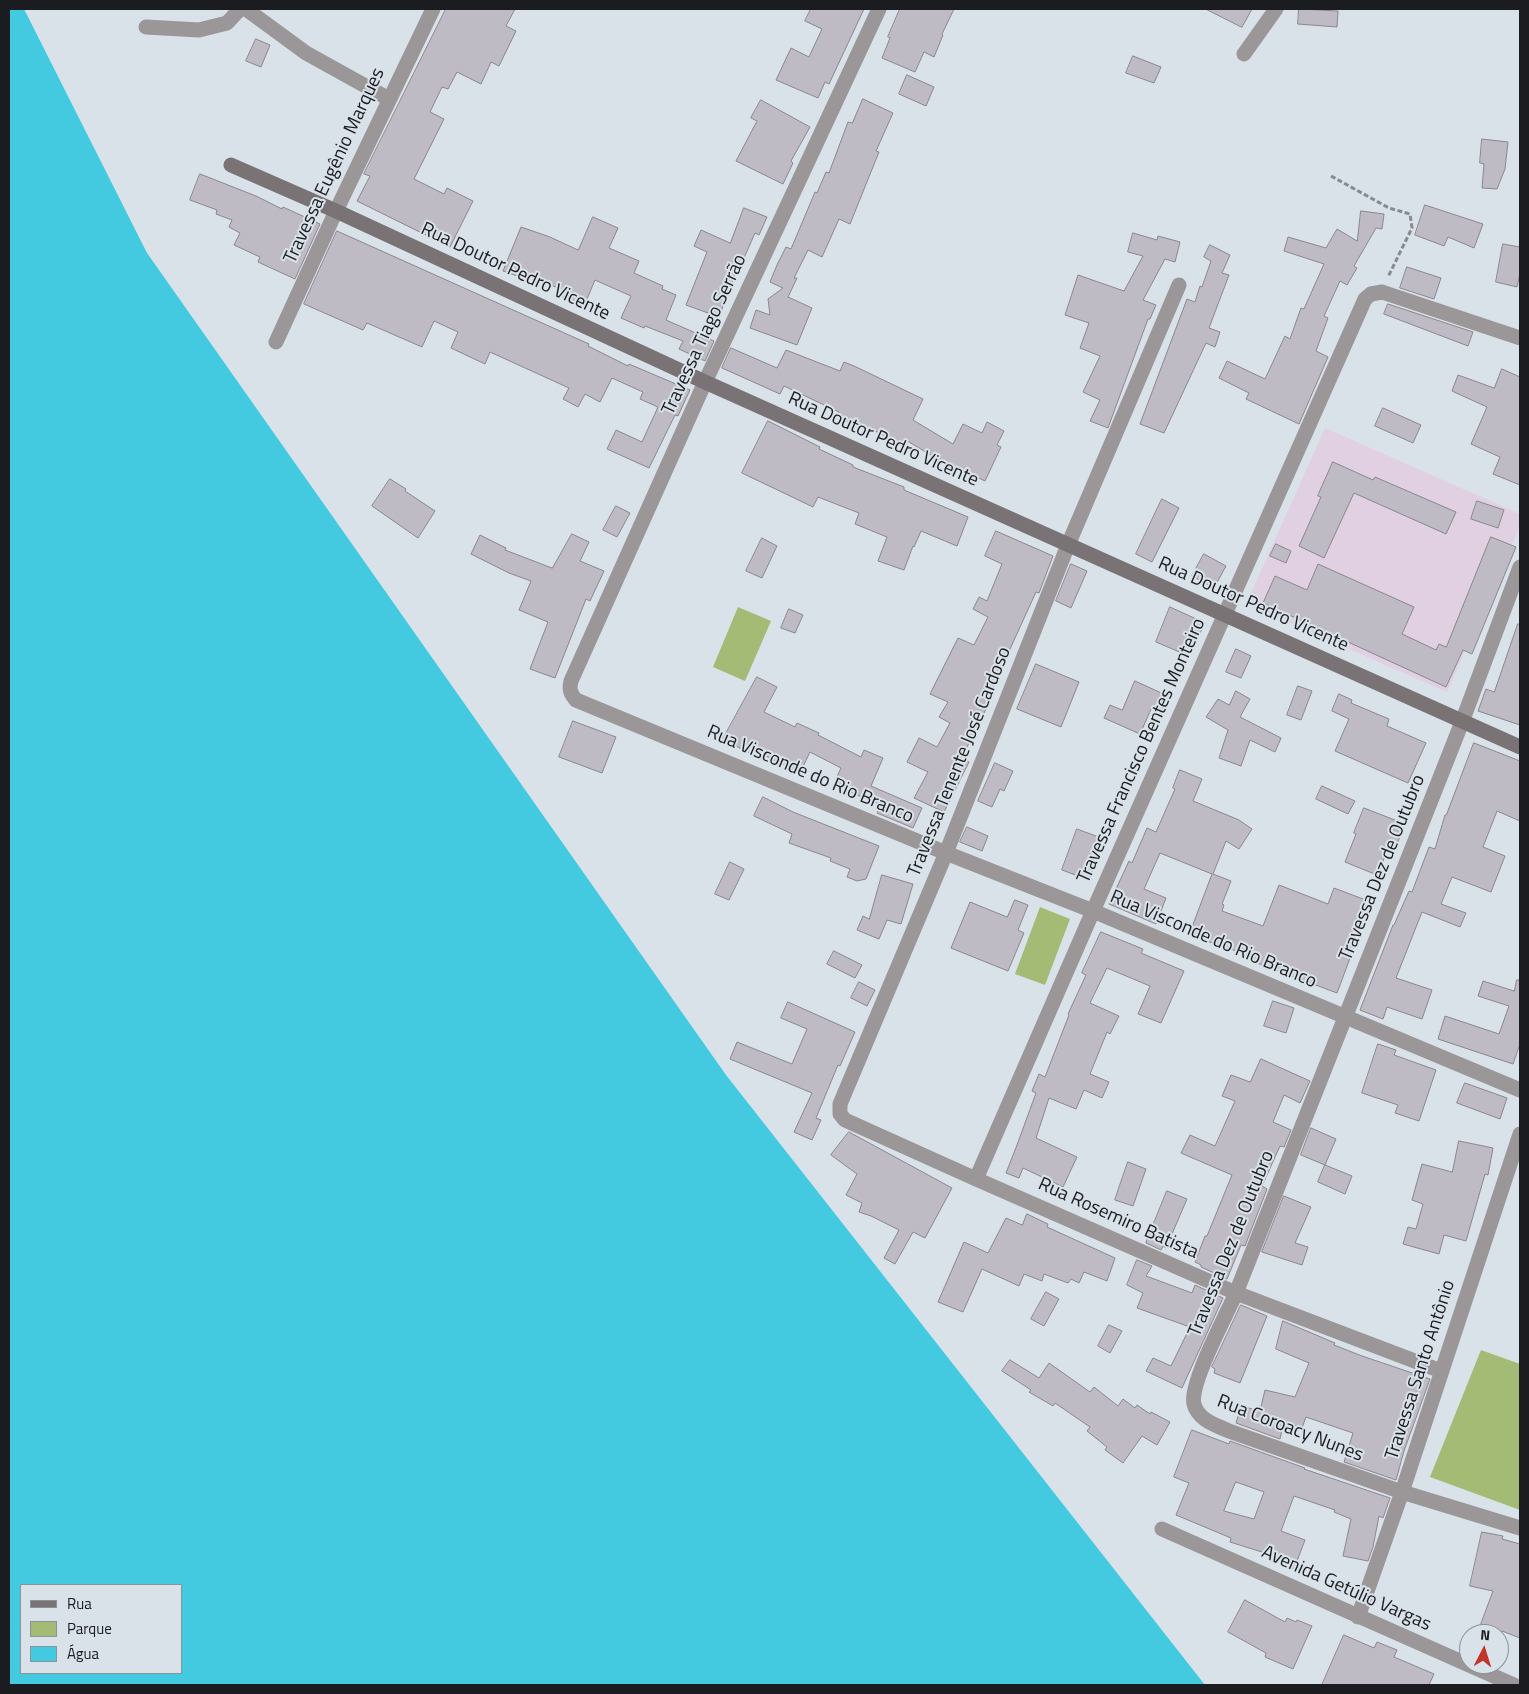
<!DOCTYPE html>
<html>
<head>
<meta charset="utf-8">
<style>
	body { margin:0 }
	#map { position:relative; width:1529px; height:1694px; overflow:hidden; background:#d9e1e9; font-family:"Titillium Web",sans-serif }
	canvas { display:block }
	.frame { position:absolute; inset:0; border:10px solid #1a1c1f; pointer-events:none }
	.legend { position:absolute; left:20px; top:1584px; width:162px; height:90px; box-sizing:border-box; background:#d9e1e9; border:1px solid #8d9298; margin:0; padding:6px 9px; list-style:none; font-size:15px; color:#1a1c1f }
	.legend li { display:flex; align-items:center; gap:10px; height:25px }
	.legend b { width:25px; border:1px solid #8d9298 }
	.north { position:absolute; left:1459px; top:1624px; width:50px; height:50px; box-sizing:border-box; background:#d9e1e9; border:1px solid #8d9298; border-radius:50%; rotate:5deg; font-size:14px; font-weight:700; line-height:20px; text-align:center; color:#1a1c1f }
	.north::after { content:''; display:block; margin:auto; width:18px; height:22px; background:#c2352b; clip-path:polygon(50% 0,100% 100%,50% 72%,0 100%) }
</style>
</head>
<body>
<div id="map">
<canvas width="1529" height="1694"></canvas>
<div class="frame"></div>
<ul class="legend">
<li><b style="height:6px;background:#7a7375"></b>Rua</li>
<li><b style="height:14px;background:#a3bb74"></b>Parque</li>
<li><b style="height:14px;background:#43cae0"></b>Água</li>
</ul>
<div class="north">N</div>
</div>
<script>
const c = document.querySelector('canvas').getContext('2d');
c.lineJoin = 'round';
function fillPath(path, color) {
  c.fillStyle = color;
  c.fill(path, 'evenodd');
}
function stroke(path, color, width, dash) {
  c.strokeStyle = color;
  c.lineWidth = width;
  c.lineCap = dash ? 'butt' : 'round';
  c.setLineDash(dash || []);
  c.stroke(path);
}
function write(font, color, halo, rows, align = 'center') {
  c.font = font + ' "Titillium Web",sans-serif';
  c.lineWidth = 4;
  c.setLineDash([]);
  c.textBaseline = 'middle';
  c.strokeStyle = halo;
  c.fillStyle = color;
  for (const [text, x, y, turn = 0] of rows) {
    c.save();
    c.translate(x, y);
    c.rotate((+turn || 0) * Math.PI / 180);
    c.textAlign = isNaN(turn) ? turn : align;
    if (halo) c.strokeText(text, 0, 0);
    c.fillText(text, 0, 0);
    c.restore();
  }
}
const education = new Path2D(`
	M1325,428L1520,514V526L1447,692L1246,604Z`);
const green = new Path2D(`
	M738,607L771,621L745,681L713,667Z
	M1040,907L1070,919L1045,985L1015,974Z
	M1481,1350L1520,1364V1510L1430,1477Z`);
const water = new Path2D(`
	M9,9H24L147,253L726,1075L1205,1685H9ZM21,1585H181V1673H21Z`);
const building = new Path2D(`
	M446,9H515L506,26L516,31L499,66L491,62L481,84L457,72L448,89L442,87L430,112L444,119L414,179L444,194L447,188L473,201L450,247L357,201L370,176L364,174Z
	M811,9H864L829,84L825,82L818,98L776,80L791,48L809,57L822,29L805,21Z
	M900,9H954L942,34L943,35L934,57L924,52L915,72L882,58L890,38L888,37Z
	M1206,9H1252L1242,27Z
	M1299,9L1338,11L1337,27L1298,24Z
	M256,39L270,45L261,67L246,61Z
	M1133,56L1161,67L1154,83L1126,73Z
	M907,75L934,87L926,106L899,94Z
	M863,99L893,113L876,151L879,152L850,224L839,219L822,257L808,250L794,278H797L788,297L812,308L797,345L750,328L756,310L770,315L768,299L783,288L770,282L777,265L786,247L791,249L815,192L817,193L826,172L829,173L848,122L852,123Z
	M761,100L810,127L791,161L793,163L783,184L736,161L757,121L751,118Z
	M1482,139L1508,142L1505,169L1497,189L1482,188L1484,164L1480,163Z
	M200,174L256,196L282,209L283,207L320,224L295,279L258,262L260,257L234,245L240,233L229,227L232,220L216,214L217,210L190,200Z
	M1425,205L1483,224L1474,248L1448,237L1444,246L1415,235Z
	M744,208L767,217L759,235L755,233L740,267L738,266L719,317L686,305L707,252L694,246L701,230L730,243Z
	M1361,211L1384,214L1382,229L1376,228L1354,266L1357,268L1347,285L1340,281L1324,316L1328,318L1316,351L1328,357L1299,424L1246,399L1249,393L1219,378L1227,361L1265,379L1285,336L1290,339L1301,308L1304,309L1324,264L1284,251L1288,237L1326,248L1337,229L1357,241Z
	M593,217L618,228L609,248L639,261L634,273L663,286L662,289L676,295L666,320L714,341L705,361L679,349L683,341L645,326L644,328L621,318L631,296L595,280L584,306L558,295L560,289L522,272L520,277L503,271L521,227L550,237L578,250Z
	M337,231L589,344L588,346L628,366L629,364L690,390L678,416L675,415L649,468L607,449L616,430L642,442L658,407L640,399L643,392L612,378L600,402L585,394L578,407L563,399L569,388L490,352L485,364L451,348L458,332L434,321L422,347L367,323L363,330L304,304Z
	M1133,233L1157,240L1158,236L1180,242L1175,262L1165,259L1143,300L1156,305L1150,319H1148L1108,428L1090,421L1100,400L1083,392L1100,356L1080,348L1089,323L1065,315L1078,275L1124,291L1143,256L1128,252Z
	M1503,244L1520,247V273L1517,287L1496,282Z
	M1210,245L1230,255L1222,273L1229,275L1209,328L1220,332L1215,347L1206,343L1164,433L1140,424L1187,299L1195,302L1200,286L1202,287L1211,261L1204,257Z
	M1407,267L1441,278L1434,299L1400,288Z
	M1388,304L1473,332L1468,346L1384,314Z
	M731,348L777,368L786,350L840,371L844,362L854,366L923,399L913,420L953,444L963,424L982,433L987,422L1004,431L997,445L1001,447L985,481L929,454L904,439L902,444L856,422L854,425L837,417L839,412L784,386L780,394L722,368Z
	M1502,369L1520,377V485L1493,474L1500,457L1471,444L1487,407L1452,391L1458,375L1494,388Z
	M1383,408L1421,425L1413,443L1375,426Z
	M768,421L820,447L819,449L853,465V467L904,487V490L968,517L957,546L921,531L914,547L913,546L904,570L878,561L887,537L855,524L859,513L818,497L813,507L742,473Z
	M1333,462L1373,480L1375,477L1456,512L1446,534L1354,493L1324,558L1299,546L1321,497L1318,496Z
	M390,479L406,489L405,491L435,511L418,538L372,506Z
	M1162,499L1179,508L1152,562L1136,554Z
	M1477,501L1504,510L1498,528L1471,519Z
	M616,506L630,513L617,537L603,530Z
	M996,531L1053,556L1039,593L1036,592L1005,660L1006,661L988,698L991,699L961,759L969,762L944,812L914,798L928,772L907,762L919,738L937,747L950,723L939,717L948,702L930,694L958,638L974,645L988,617L973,609L979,597L987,601L1002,564L985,556Z
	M572,534L589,542L580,561L604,571L590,601L586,599L555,678L530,669L548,622L519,610L531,581L509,573L471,554L480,535L506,548L505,550L552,568Z
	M1491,537L1516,547L1472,654L1463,650L1446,687L1263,603L1275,576L1307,590L1318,564L1414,607L1402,634L1436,650L1439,644L1446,647Z
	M762,538L777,546L762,578L746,571Z
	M1276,544L1291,551L1286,563L1270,556Z
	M1204,554L1226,566L1214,588L1192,576Z
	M1071,564L1087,571L1071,608L1056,601Z
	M1170,607L1205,623L1189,656L1156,642Z
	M789,609L803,615L795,633L781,628Z
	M1518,624H1520V725L1478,711L1486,689L1494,692Z
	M1236,649L1251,656L1241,678L1226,672Z
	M1036,664L1079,682L1061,727L1017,709Z
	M757,677L777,687L764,712L795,727L797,723L819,733L818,735L861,757L864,750L883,758L871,786L922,808L913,828L877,813L881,805L833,785L841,768L810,752L800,773L766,756L764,761L723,739Z
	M1135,681L1168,696L1161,711L1152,707L1140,734L1104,718L1110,705L1122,710Z
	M1298,686L1312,691L1301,720L1287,715Z
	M1236,691L1250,699L1240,717L1281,738L1275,752L1250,740L1241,766L1219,758L1228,730L1206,717L1218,699L1229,705Z
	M1339,694L1352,700L1351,703L1389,719L1387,726L1426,743L1408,783L1335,751L1349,719L1332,711Z
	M573,721L616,737L602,773L559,757Z
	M1474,743L1520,761V821L1497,811L1483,847L1505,856L1491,892L1452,877L1441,904L1466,913L1460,927L1422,912L1396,978L1432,990L1422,1019L1387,1007L1383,1019L1360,1010L1393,925H1394L1409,891L1412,892L1429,847L1435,849L1445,815H1446Z
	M995,763L1013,771L1004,791L1000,789L992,807L978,801Z
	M1180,770L1202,779L1193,801L1239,820L1252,829L1239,849L1226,841L1213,874L1231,881L1222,904L1224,905L1222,911L1263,926L1279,885L1328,904L1334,888L1371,902L1337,993L1249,960L1251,956L1189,935L1212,874L1160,853L1144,889L1166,898L1156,924L1109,904L1129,861L1132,863L1147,828L1156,832L1175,789L1173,788Z
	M1322,786L1355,801L1348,814L1316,799Z
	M763,797L793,812L879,846L866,879L857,881L847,877L850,869L830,861L831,858L789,843L792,834L754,816Z
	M1364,808L1405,824L1395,849L1389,847L1377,875L1345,862L1356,834L1354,833Z
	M967,827L988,836L982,851L960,842Z
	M1077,829L1104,839L1089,880L1062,870Z
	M730,862L744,869L729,900L715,894Z
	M882,875L913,884L901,924L887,920L879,939L857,930L863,916L869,919Z
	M1015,900L1028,905L1018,930L1024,933L1008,971L951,948L970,902L1007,917Z
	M1101,932L1143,949L1141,953L1184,971L1161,1023L1138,1014L1150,986L1107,968L1090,1003L1119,1016L1110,1034L1107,1032L1090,1074L1109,1082L1102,1098L1084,1090L1076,1109L1049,1098L1036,1138L1077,1157L1063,1187L1023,1168L1019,1178L1006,1173L1017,1145L1036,1093L1032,1091L1039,1074L1045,1077L1069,1015L1068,1014L1086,975L1082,973Z
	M834,951L862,965L855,978L827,964Z
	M1517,980H1520V1044L1513,1064L1438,1039L1445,1016L1499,1034L1509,1006L1478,996L1483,981L1514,991Z
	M859,982L875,990L867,1006L851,998Z
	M1273,1001L1294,1008L1286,1033L1264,1026Z
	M788,1002L855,1032L840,1066L838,1065L816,1118L821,1120L812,1140L794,1132L812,1093L730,1059L737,1042L792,1064L807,1029L781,1018Z
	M1378,1044L1396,1050L1394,1055L1436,1070L1419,1121L1395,1113L1398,1105L1362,1093Z
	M1261,1059L1310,1081L1300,1103L1284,1095L1273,1122L1291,1130L1284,1147L1280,1146L1262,1186L1267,1189L1245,1246L1241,1245L1227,1279L1201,1267V1265L1195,1262L1205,1236H1207L1232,1175L1181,1153L1190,1135L1215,1146L1235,1101L1222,1096L1231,1075L1250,1082Z
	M1465,1083L1507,1098L1500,1119L1457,1103Z
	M1311,1128L1336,1139L1325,1165L1301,1155Z
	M849,1132L952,1188L925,1238L913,1232L895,1264L884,1258L899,1230L871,1216L859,1212L862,1203L846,1195L857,1174L831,1155Z
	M1459,1141L1493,1148L1488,1175L1485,1174L1466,1241L1444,1235L1439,1254L1403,1244L1408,1227L1416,1229L1423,1204L1412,1200L1422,1164L1452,1172Z
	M1128,1162L1146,1169L1133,1206L1115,1200Z
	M1325,1165L1352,1176L1345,1194L1318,1182Z
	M1167,1191L1187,1199L1166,1248L1163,1246L1161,1250L1146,1243Z
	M1284,1196L1311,1207L1295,1243L1308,1247L1302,1265L1262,1252Z
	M1027,1214L1048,1224L1047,1227L1115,1258L1107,1281L1084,1272L1079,1283L1071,1279L1068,1283L1044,1274L1042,1281L1024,1274L1019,1286L982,1269L963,1312L938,1302L964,1242L988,1253L1006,1218L1022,1225Z
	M1137,1260L1152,1266L1146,1276L1192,1293L1195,1285L1223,1298L1182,1388L1146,1371L1153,1358L1171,1366L1190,1327L1137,1308L1143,1293L1127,1285Z
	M1046,1292L1059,1299L1044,1326L1031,1319Z
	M1241,1305L1267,1316L1240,1383L1214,1373L1215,1369L1212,1367Z
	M1283,1321L1335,1343L1334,1345L1362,1356L1430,1379L1404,1451L1396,1480L1344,1462L1353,1433L1306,1417L1302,1428L1284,1421L1280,1439L1236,1423L1241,1406L1260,1411L1265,1390L1295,1397L1309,1363L1276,1349Z
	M1109,1325L1122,1331L1110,1353L1098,1346Z
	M1010,1360L1039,1378L1049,1363L1090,1392L1094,1387L1118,1406L1123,1399L1135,1408L1137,1405L1150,1414L1151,1412L1170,1422L1157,1445L1142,1436L1123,1463L1105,1450L1107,1447L1087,1431L1090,1427L1055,1403L1053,1406L1029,1392L1031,1390L1002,1371Z
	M1192,1430L1229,1444L1230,1441L1305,1468L1304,1469L1390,1498L1383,1518L1379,1516L1373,1547L1368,1561L1343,1556L1351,1519L1334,1512L1335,1510L1294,1496L1281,1531L1305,1540L1294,1569L1277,1562L1278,1561L1264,1555L1265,1553L1230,1542L1231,1538L1176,1515L1189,1483L1174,1477ZM1236,1482L1264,1492L1254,1519L1224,1511Z
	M1482,1532L1503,1536L1502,1539L1520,1544V1638L1502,1631L1501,1634H1477L1493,1591L1470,1586Z
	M1245,1600L1285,1622L1287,1618L1296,1622L1297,1620L1312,1626L1293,1669L1265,1657L1266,1653L1228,1632Z
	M1344,1635L1374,1648L1377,1642L1397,1650L1394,1657L1434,1674L1429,1685H1322Z`);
const path = new Path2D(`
	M1331,176L1389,208L1410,214L1412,228L1388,277`);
const street = new Path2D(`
	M246,9L306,53L389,99
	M879,9L705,382L571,681C569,689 570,693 576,700L946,853L1093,911L1520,1090
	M146,27L199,30L227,23L240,9
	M1244,54L1276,9
	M1179,285L1068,545L946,853L840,1104V1114L845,1120L976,1179L1236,1293L1441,1371
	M276,342L336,211L433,9
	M1520,567L1462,722L1236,1293C1227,1314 1189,1384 1194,1404C1198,1420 1216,1425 1229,1431L1402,1492L1520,1528
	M976,1179L1093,911L1365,299L1371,294L1382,292L1520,338
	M1162,1529L1514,1685
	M1358,1617L1402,1492L1520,1134`);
const secondary = new Path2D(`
	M231,165L336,211L705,382L1520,747`);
const streetNames = [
	["Travessa Eugênio Marques",335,166,-65],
	["Rua Doutor Pedro Vicente",515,272,25],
	["Travessa Tiago Serrão",705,335,-65],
	["Rua Doutor Pedro Vicente",883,440,24],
	["Rua Doutor Pedro Vicente",1253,605,24],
	["Travessa Francisco Bentes Monteiro",1142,751,-66],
	["Travessa Tenente José Cardoso",960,762,-68],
	["Rua Visconde do Rio Branco",810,775,23],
	["Travessa Dez de Outubro",1383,868,-68],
	["Rua Visconde do Rio Branco",1213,940,23],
	["Rua Rosemiro Batista",1118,1219,24],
	["Travessa Dez de Outubro",1232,1244,-68],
	["Travessa Santo Antônio",1421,1370,-72],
	["Rua Coroacy Nunes",1290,1429,21],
	["Avenida Getúlio Vargas",1346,1589,24]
];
fillPath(education, '#e1d0e2');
fillPath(green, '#a3bb74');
fillPath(water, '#43cae0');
fillPath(building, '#bfbbc4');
stroke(building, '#8a868e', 1);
stroke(path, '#858b90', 3, [5, 2.5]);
stroke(street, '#9b9698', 15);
stroke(secondary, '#7a7375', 15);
write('19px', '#1a1c1f', '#d9e1e9', streetNames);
</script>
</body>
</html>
